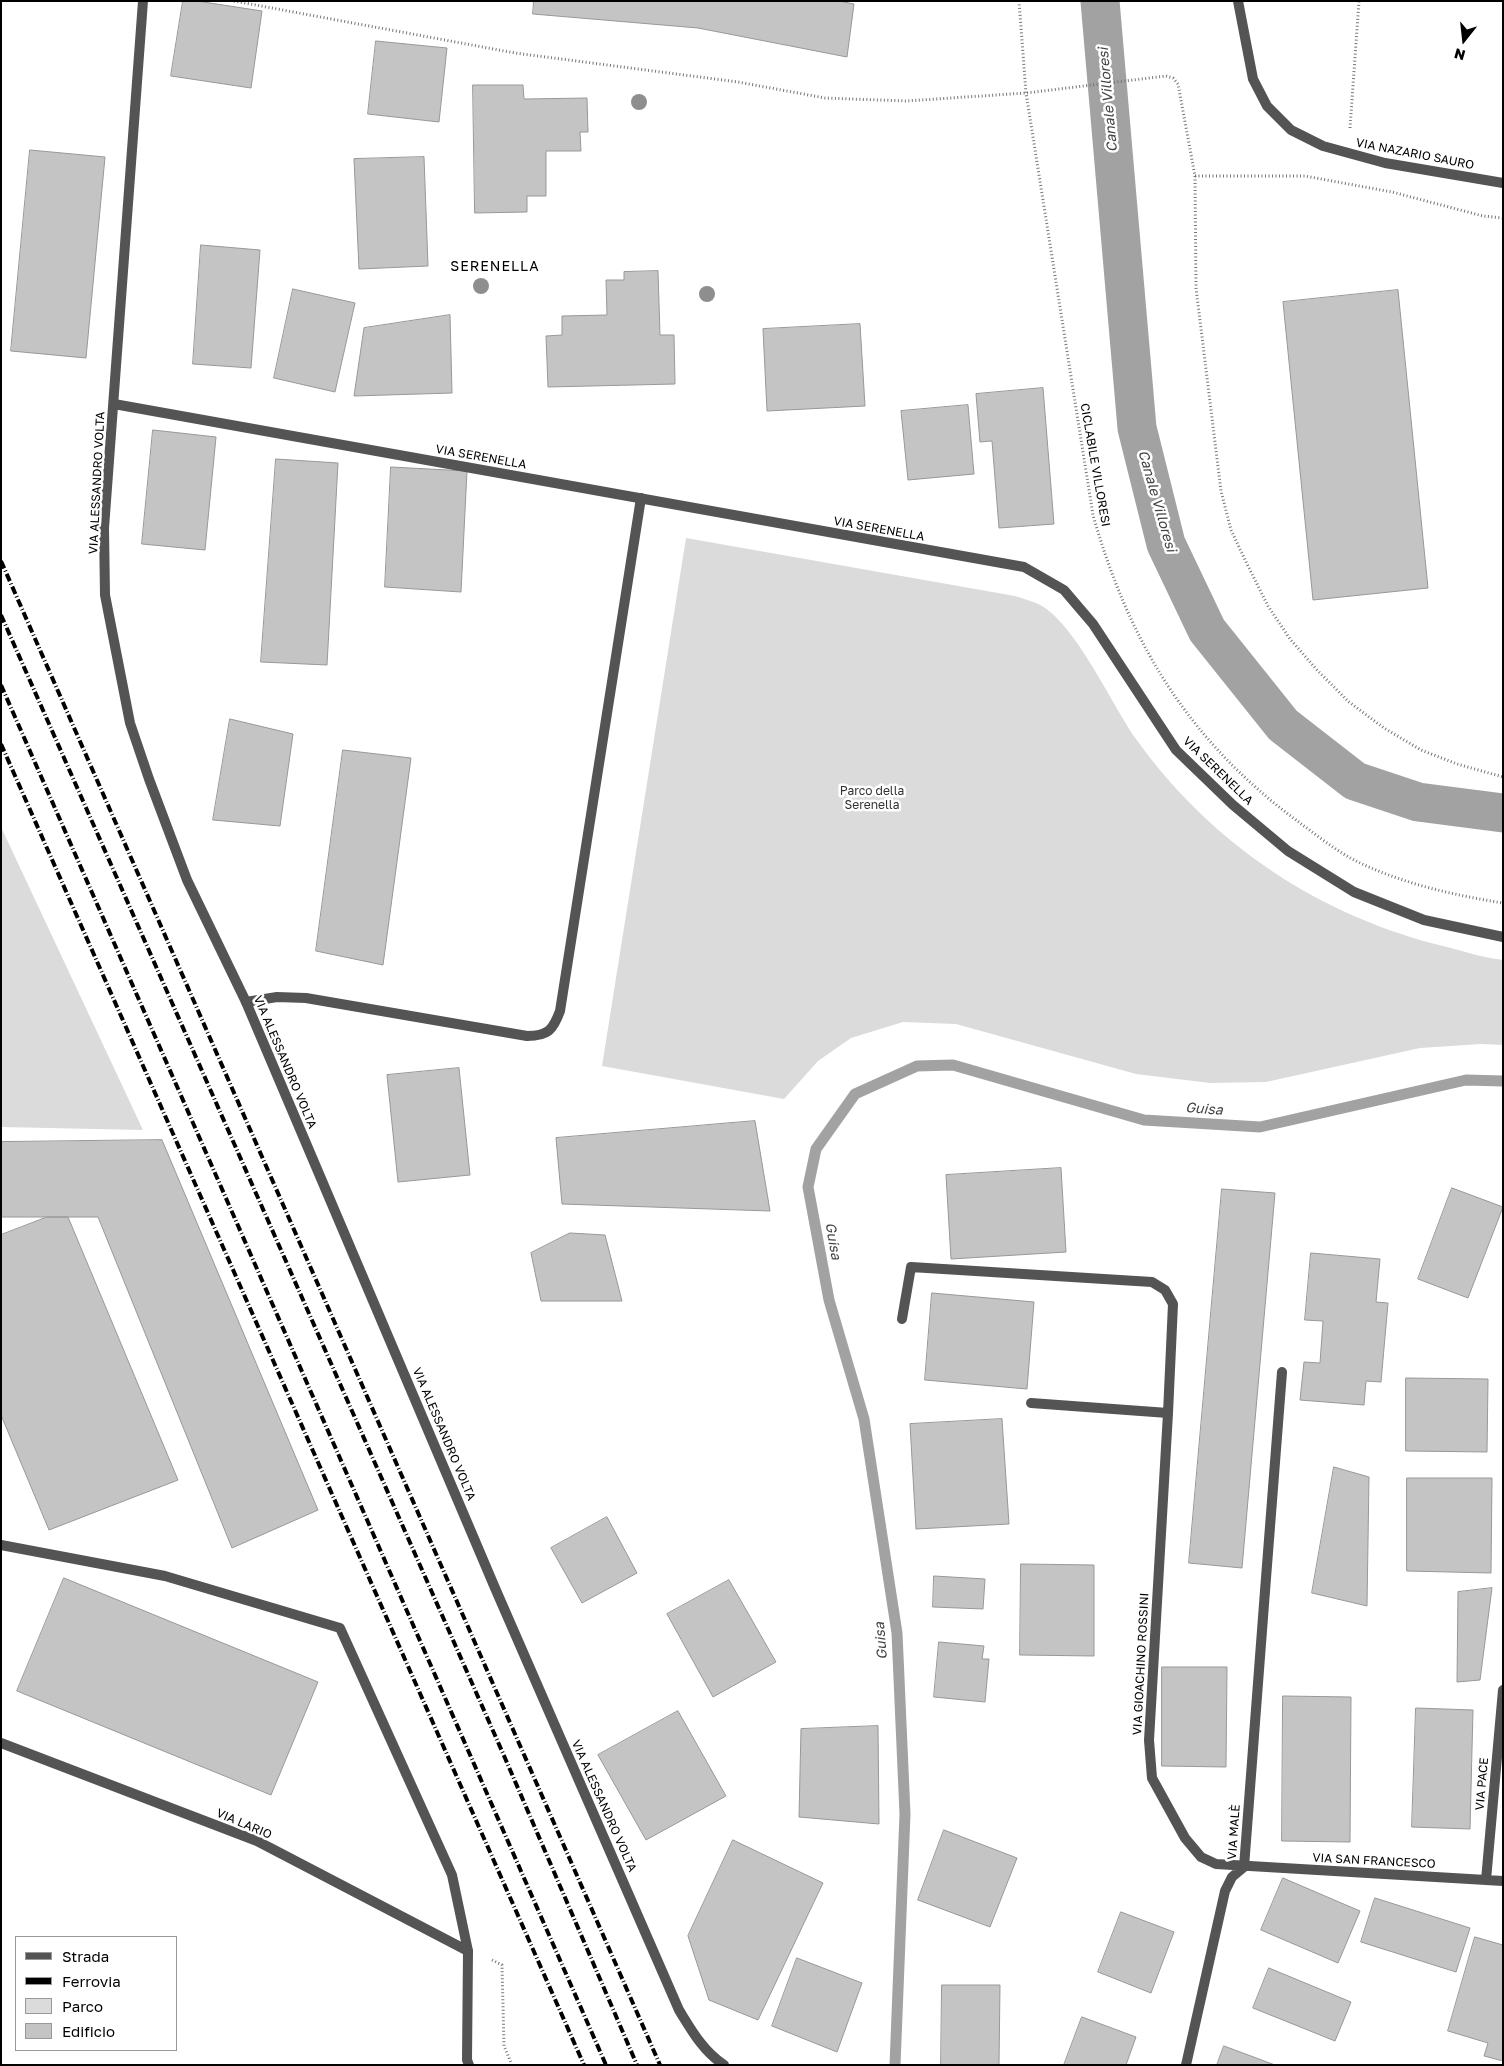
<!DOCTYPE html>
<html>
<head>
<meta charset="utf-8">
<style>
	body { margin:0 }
	#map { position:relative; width:1504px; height:2066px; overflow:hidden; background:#fff; font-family:"Golos Text",sans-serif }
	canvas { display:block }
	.frame { position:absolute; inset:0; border:2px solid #000; pointer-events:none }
	.legend { position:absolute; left:15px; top:1936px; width:162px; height:115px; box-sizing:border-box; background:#fff; border:1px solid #999; margin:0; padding:6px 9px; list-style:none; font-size:15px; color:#000 }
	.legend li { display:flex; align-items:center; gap:10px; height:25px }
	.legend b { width:25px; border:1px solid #999 }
	.north { position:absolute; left:1439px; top:15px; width:50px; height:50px; -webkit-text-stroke:4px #fff; paint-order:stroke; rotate:196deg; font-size:14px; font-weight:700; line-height:20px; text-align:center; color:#000 }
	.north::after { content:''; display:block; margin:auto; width:18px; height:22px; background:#000; clip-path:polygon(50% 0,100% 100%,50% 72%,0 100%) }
</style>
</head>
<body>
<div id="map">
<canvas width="1504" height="2066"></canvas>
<div class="frame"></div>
<ul class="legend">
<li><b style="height:6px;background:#545454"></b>Strada</li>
<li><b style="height:6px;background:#000"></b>Ferrovia</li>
<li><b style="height:14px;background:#dbdbdb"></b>Parco</li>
<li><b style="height:14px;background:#c4c4c4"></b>Edificio</li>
</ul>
<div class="north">N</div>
</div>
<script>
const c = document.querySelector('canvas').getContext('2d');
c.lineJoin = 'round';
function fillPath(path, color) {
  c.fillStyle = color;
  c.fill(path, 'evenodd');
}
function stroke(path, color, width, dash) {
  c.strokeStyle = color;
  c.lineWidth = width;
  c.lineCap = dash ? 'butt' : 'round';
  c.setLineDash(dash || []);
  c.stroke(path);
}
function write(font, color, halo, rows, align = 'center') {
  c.font = font + ' "Golos Text",sans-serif';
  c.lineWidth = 5;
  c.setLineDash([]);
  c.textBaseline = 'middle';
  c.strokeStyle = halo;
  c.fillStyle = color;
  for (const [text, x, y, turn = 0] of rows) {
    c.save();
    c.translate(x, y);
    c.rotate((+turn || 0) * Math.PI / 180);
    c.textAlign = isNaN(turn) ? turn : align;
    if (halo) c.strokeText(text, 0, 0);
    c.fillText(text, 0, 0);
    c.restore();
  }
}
const green = new Path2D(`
	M686,538L1015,596C1023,599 1033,601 1040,605C1075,623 1112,705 1136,739C1212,845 1321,917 1447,947C1466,952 1484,958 1503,960V1045L1481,1044L1420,1048L1266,1082L1210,1083L1136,1074L956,1024L903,1022L851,1038L818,1061L784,1099L602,1066Z
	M1,827L143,1130L1,1127Z`);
const stream = new Path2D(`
	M895,2065L905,1814L897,1633L864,1419L829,1300L808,1187L816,1149L855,1094L917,1066L953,1065L1144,1120L1260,1127L1466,1080L1503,1081`);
const canal = new Path2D(`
	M1100,1L1137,428L1166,544L1207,630L1283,725L1355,781L1418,802L1503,813`);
const building = new Path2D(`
	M183,1H197L262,11L251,88L171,76Z
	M534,1H839L854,4L847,57L698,28L533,14Z
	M376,41L447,48L439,122L368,114Z
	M473,85H523L524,99L587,98L588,132H580L581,151H546V196H527V212L475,213Z
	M30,150L105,157L86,358L11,351Z
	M424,157L428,266L359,269L354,159Z
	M201,245L260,250L251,368L193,364Z
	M658,271L660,335H674L675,384L548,387L546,336L562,335V316L607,315L606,280H624V272Z
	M293,289L355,303L335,392L274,378Z
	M1398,290L1428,588L1313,600L1283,302Z
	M450,315L452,393L354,396L364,328Z
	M860,324L865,406L767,411L763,329Z
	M1043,388L1054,524L999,528L992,441L980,442L976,394Z
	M968,405L974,474L908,480L901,411Z
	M153,430L216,437L205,550L142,544Z
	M276,459L338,463L327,665L261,662Z
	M391,467L467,471L461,592L385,587Z
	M230,719L293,734L280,826L213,820Z
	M343,750L411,758L383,965L316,951Z
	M459,1068L470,1175L398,1182L387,1075Z
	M755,1121L770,1211L562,1204L556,1138Z
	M162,1140L318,1510L232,1548L98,1217H1V1142Z
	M1061,1168L1066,1252L951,1259L946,1175Z
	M1452,1188L1503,1207L1468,1298L1418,1279Z
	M1222,1189L1275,1193L1242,1568L1189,1563Z
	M47,1217H68L178,1480L49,1530L1,1415V1235Z
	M570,1233L605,1235L622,1301H541L531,1253Z
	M1311,1253L1380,1259L1376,1302L1388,1303L1381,1382L1366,1381L1364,1405L1300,1400L1304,1362L1320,1363L1323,1321L1305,1320Z
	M932,1293L1034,1302L1027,1389L925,1380Z
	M1406,1378L1488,1379L1487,1452L1406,1451Z
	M1002,1419L1009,1524L916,1529L910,1424Z
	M1334,1467L1369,1477L1367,1606L1312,1593Z
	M1407,1478H1492L1491,1573L1407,1571Z
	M607,1517L637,1573L582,1603L551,1548Z
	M1021,1564L1094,1565V1656L1020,1655Z
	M934,1576L985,1579L983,1609L933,1607Z
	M64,1578L318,1682L271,1795L17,1691Z
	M729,1580L776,1662L713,1697L667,1614Z
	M1492,1588L1480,1680L1457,1682L1458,1592Z
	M939,1642L984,1646L982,1659H989L985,1702L934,1697Z
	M1162,1667H1227L1226,1767L1162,1766Z
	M1283,1696L1351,1697L1350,1842L1282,1841Z
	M1416,1708L1473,1710L1470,1829L1412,1827Z
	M678,1711L726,1796L646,1840L598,1755Z
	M878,1726L879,1824L799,1817L801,1729Z
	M944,1830L1017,1858L990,1927L918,1900Z
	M733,1840L823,1883L758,2020L709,2000L688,1936Z
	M1283,1878L1360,1911L1338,1963L1261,1930Z
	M1375,1898L1470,1928L1456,1972L1361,1942Z
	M1121,1912L1174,1932L1151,1993L1098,1972Z
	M1475,1937L1503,1945V2061L1484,2056L1488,2043L1448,2031Z
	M797,1958L862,1983L837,2052L772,2026Z
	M1269,1968L1351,2002L1335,2041L1253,2008Z
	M942,1985H1000L999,2065H941Z
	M1082,2017L1136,2037L1126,2065H1064Z
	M1224,2046L1275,2065H1217Z`);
const path = new Path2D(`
	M234,1L515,53L738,82L825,98L906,101L1026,93L1166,76L1173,78L1178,84L1195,176L1196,288L1221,491L1231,530L1247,564L1268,606L1290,639L1317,670L1349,702L1384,728L1421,750L1457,764L1503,777
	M1019,1L1026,93L1093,515C1129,642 1188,740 1296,820C1315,834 1336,851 1358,862C1404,884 1453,895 1503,903
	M1350,128L1359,1
	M1195,176H1305L1392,192L1483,216L1503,218
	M492,1960L502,1965L504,2046L512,2065`);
const lane = new Path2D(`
	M246,1002L277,997L306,998L527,1036C548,1036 553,1030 560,1011L641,498
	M902,1319L911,1267L1152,1282L1165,1290L1173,1304L1168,1413L1031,1403
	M1,1545L165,1576L340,1628L452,1875L468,1951L467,2060L469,2065
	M1265,1591L1282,1372`);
const street = new Path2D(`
	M143,1L104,528L105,595L130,723L149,779L187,880L246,1002L495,1588L679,2010C692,2031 703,2051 724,2065
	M1238,1L1253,79L1267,106L1291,130L1323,146L1385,163L1503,183
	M114,404L1024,567L1064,590L1093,624L1176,750L1233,805L1288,851L1354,892L1424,920L1503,937
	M1168,1413L1149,1740L1152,1778L1185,1838L1201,1857L1216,1864L1503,1881
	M1,1743L257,1841L468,1951
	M1486,1880L1503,1690
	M1186,2065L1225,1891L1232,1877L1244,1867L1265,1591`);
const rail = new Path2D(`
	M1,561L660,2065
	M1,615L505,1758L637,2065
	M1,685L606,2065
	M1,744L584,2065`);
const trees = [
	[639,102],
	[481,286],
	[707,294]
];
const streetNames = [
	["VIA NAZARIO SAURO",1415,154,11],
	["VIA SERENELLA",481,457,10],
	["CICLABILE VILLORESI",1095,465,80],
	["VIA ALESSANDRO VOLTA",97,483,-87],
	["VIA SERENELLA",879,529,10],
	["VIA SERENELLA",1218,771,44],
	["VIA ALESSANDRO VOLTA",285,1062,67],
	["VIA ALESSANDRO VOLTA",444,1434,67],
	["VIA GIOACHINO ROSSINI",1141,1664,-87],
	["VIA PACE",1482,1784,-85],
	["VIA ALESSANDRO VOLTA",604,1806,66],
	["VIA LARIO",244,1824,23],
	["VIA MALÈ",1234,1832,-86],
	["VIA SAN FRANCESCO",1374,1861,3]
];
const parkNames = [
	["Parco della",872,791],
	["Serenella",872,805]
];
const waterNames = [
	["Canale Villoresi",1108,100,-95],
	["Canale Villoresi",1157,501,74],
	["Guisa",1204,1109,4],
	["Guisa",833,1241,80],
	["Guisa",881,1641,-95]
];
const neighbourhoodNames = [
	["SERENELLA",495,267]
];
fillPath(green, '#dbdbdb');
stroke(stream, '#a2a2a2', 11);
stroke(canal, '#a2a2a2', 39);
fillPath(building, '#c4c4c4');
stroke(building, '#989898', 1);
stroke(path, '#767676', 3, [1, 2.5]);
stroke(lane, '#545454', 10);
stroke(street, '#545454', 10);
stroke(rail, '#000', 4, [8, 2.5, 1, 2.5]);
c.fillStyle = '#8e8e8e';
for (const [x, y] of trees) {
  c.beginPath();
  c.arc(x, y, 8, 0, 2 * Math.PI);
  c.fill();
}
write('12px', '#000', '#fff', streetNames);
write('12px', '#323232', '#fff', parkNames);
write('italic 14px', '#434343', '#fff', waterNames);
c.letterSpacing = '1px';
write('14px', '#000', '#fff', neighbourhoodNames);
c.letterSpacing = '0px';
</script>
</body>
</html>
